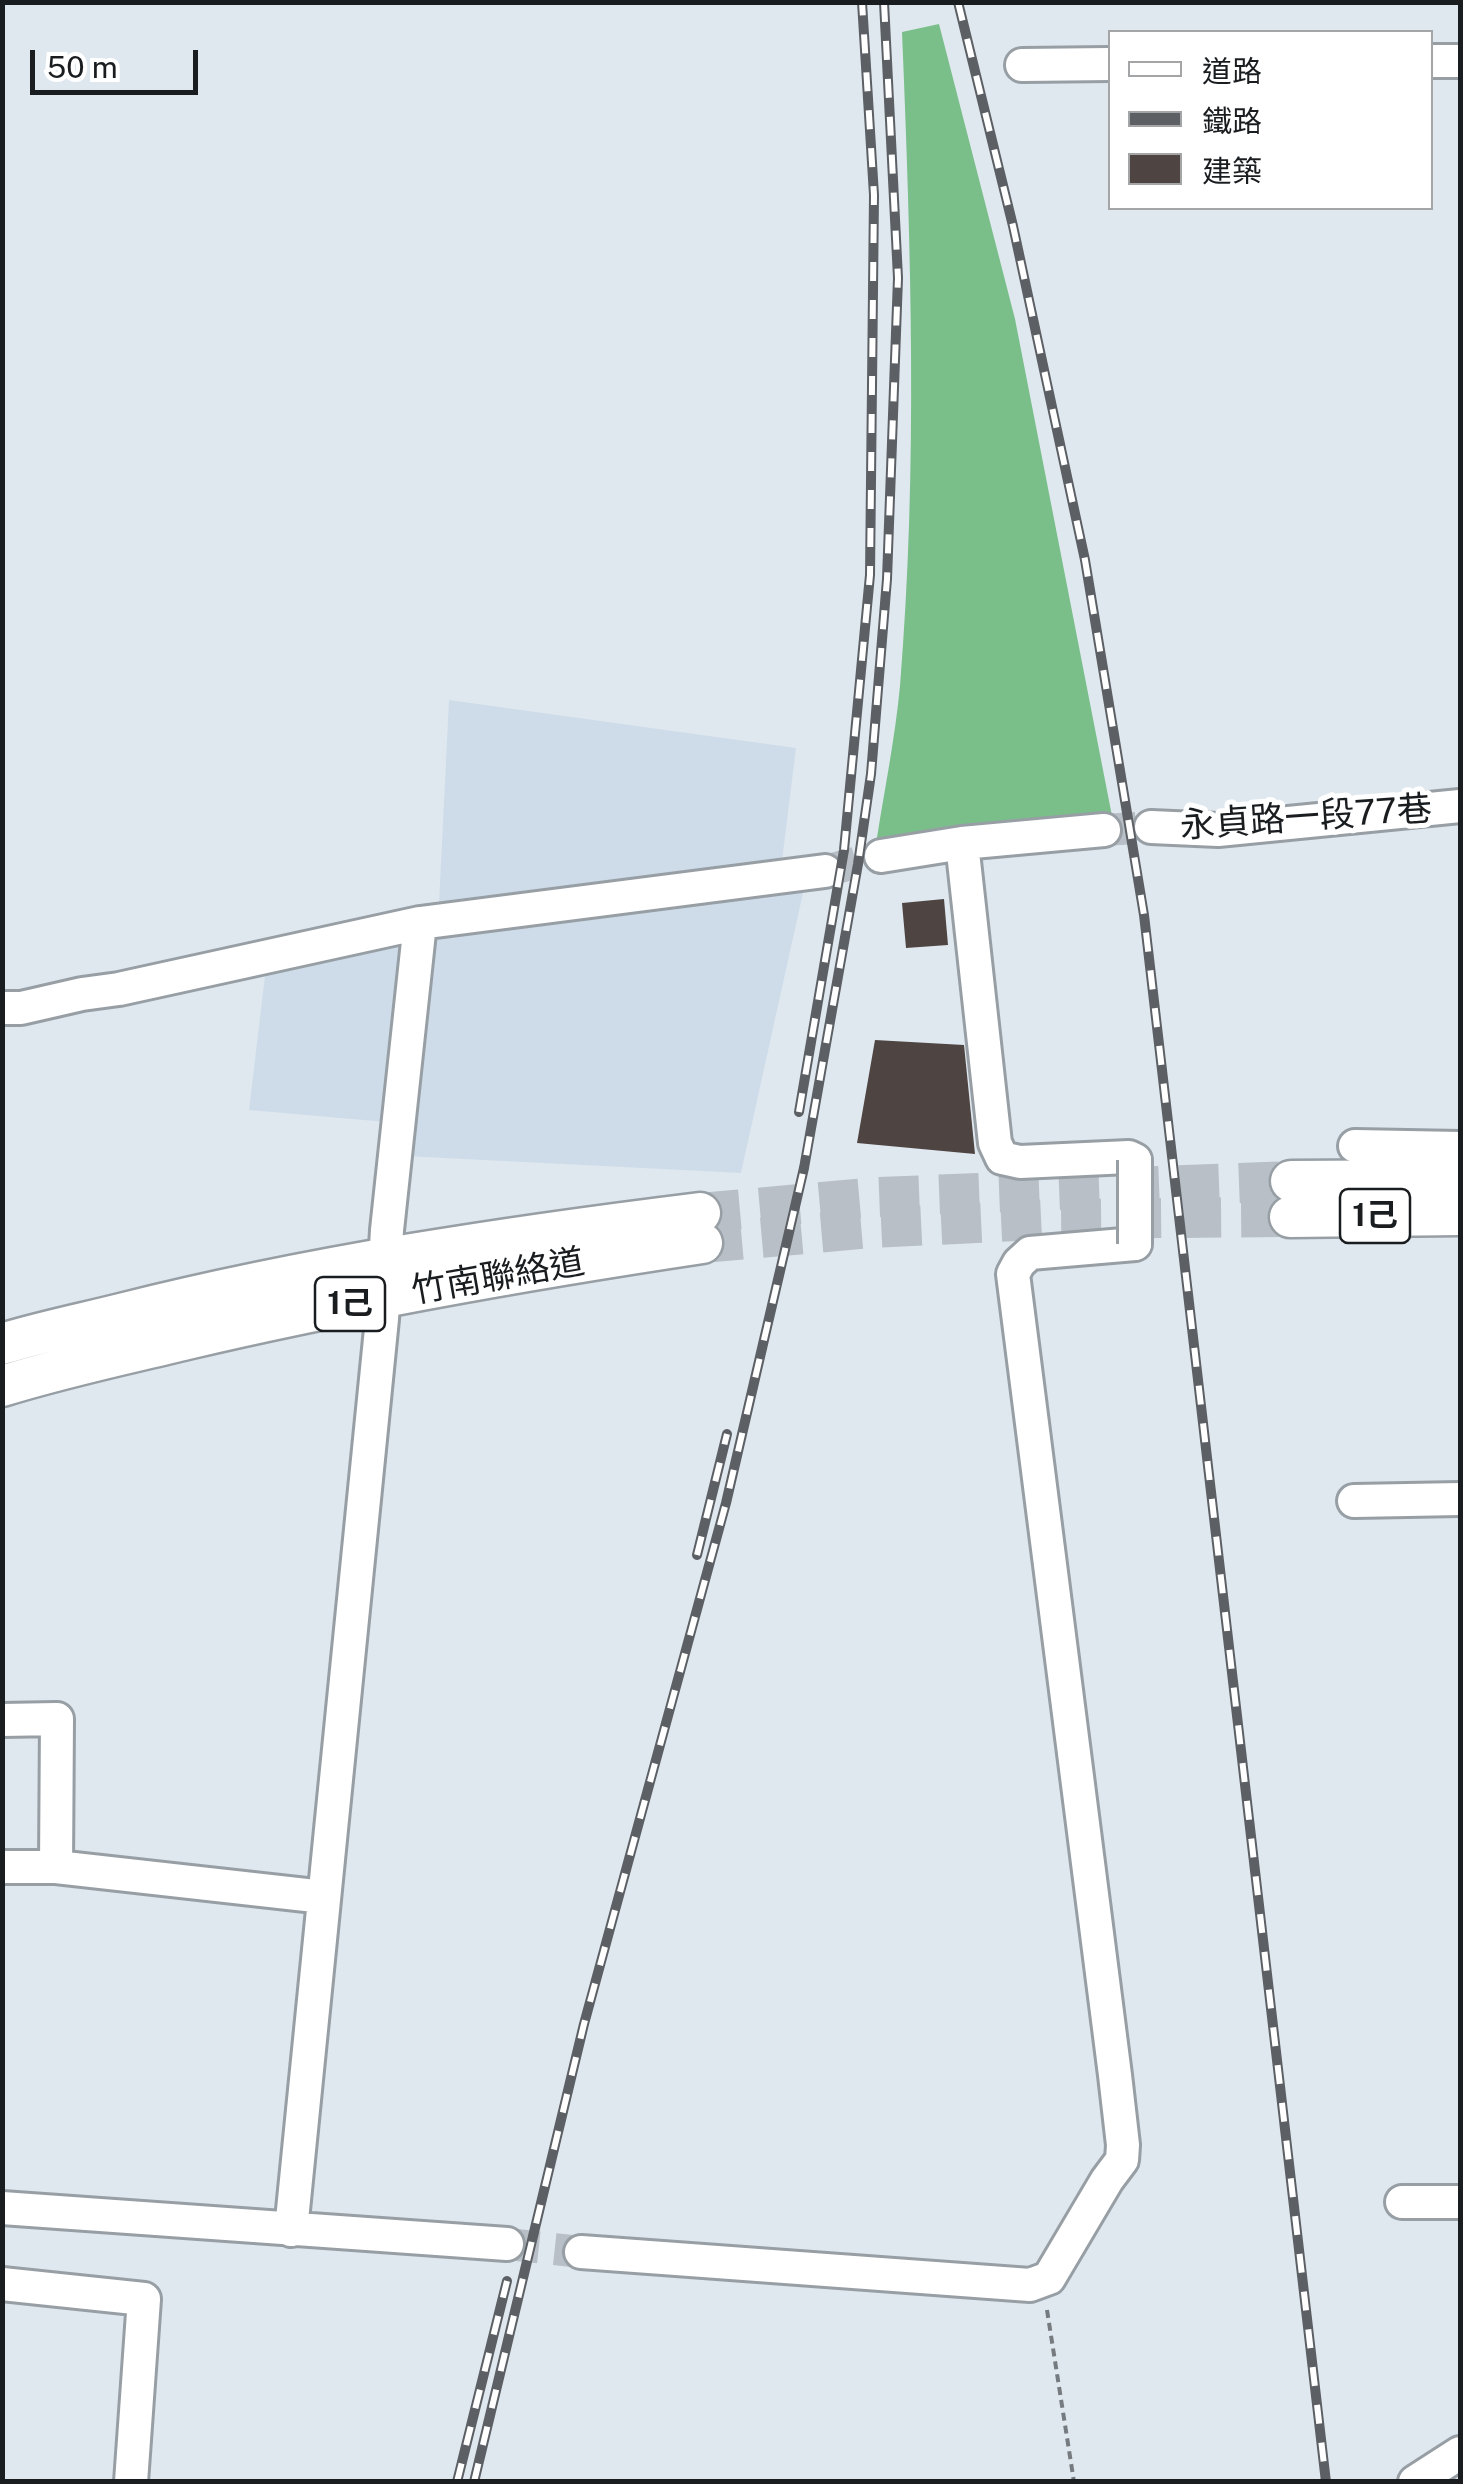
<!DOCTYPE html>
<html>
<head>
<meta charset="utf-8">
<style>
	body { margin:0 }
	#map { position:relative; width:1463px; height:2484px; overflow:hidden; background:#e0e8ef; font-family:"Public Sans","Noto Sans TC",sans-serif }
	canvas { display:block }
	.frame { position:absolute; inset:0; border:5px solid #1a1d20; pointer-events:none }
	.legend { position:absolute; left:1108px; top:30px; width:325px; height:180px; box-sizing:border-box; background:#fff; border:2px solid #a3a5a6; margin:0; padding:12px 18px; list-style:none; font-size:30px; color:#1a1d20 }
	.legend li { display:flex; align-items:center; gap:20px; height:50px }
	.legend b { width:50px; border:2px solid #a3a5a6 }
	.scale { position:absolute; left:30px; top:50px; width:168px; height:45px; box-sizing:border-box; border:5px solid #1a1d20; border-top:0; padding-left:12px; font-size:30px; line-height:35px; white-space:nowrap; color:#1a1d20; -webkit-text-stroke:8px #fff; paint-order:stroke }
</style>
</head>
<body>
<div id="map">
<canvas width="1463" height="2484"></canvas>
<div class="frame"></div>
<ul class="legend">
<li><b style="height:12px;background:#fff"></b>道路</li>
<li><b style="height:12px;background:#5c6065"></b>鐵路</li>
<li><b style="height:28px;background:#4e4543"></b>建築</li>
</ul>
<div class="scale">50 m</div>
</div>
<script>
const c = document.querySelector('canvas').getContext('2d');
c.lineJoin = 'round';
function fillPath(path, color) {
  c.fillStyle = color;
  c.fill(path, 'evenodd');
}
function stroke(path, color, width, dash) {
  c.strokeStyle = color;
  c.lineWidth = width;
  c.lineCap = dash ? 'butt' : 'round';
  c.setLineDash(dash || []);
  c.stroke(path);
}
function write(font, color, halo, rows, align = 'center') {
  c.font = font + ' "Public Sans","Noto Sans TC",sans-serif';
  c.lineWidth = 10;
  c.setLineDash([]);
  c.textBaseline = 'middle';
  c.strokeStyle = halo;
  c.fillStyle = color;
  for (const [text, x, y, turn = 0] of rows) {
    c.save();
    c.translate(x, y);
    c.rotate((+turn || 0) * Math.PI / 180);
    c.textAlign = isNaN(turn) ? turn : align;
    if (halo) c.strokeText(text, 0, 0);
    c.fillText(text, 0, 0);
    c.restore();
  }
}
const built = new Path2D(`
	M449,700L796,748L782,861L805,884L741,1173L404,1156L409,1124L249,1110L266,967L408,937L439,903Z`);
const forest = new Path2D(`
	M939,24L1015,319L1112,816L876,844C884,792 895,739 900,686C918,469 911,250 902,32Z`);
const building = new Path2D(`
	M944,899L948,945L906,948L902,903Z
	M875,1040L964,1045L975,1154L857,1143Z`);
const minorTunnel = new Path2D(`
	M1104,830L1151,827
	M825,871L881,856
	M507,2244L581,2252`);
const majorTunnel = new Path2D(`
	M700,1213L877,1197L1291,1181
	M702,1243L872,1228L1058,1219L1290,1217`);
const path = new Path2D(`
	M1047,2310L1074,2482`);
const minor = new Path2D(`
	M1430,61H1460
	M1022,65L1110,64
	M1151,827L1218,830L1460,806
	M962,843L995,1143L1002,1158L1020,1162L1129,1157L1135,1160
	M881,856L962,843L1104,830
	M2,1008H21L82,994L119,989L420,923L825,871
	M1355,1146L1460,1148
	M1354,1501L1460,1499
	M2,1720L57,1719L56,1867
	M2,1867H56L324,1897
	M1402,2202H1460
	M2,2208L507,2244
	M291,2230L382,1319L387,1230L420,923
	M581,2252L1030,2285L1049,2278L1107,2180L1122,2160L1123,2145L1115,2075L1013,1274L1019,1263L1030,1253L1135,1244
	M2,2284L144,2299L131,2482
	M1415,2482L1460,2453`);
const major = new Path2D(`
	M1291,1181L1460,1180
	M1290,1217L1460,1215
	M2,1344C41,1332 81,1324 121,1314C311,1266 506,1237 700,1213
	M2,1386C63,1367 125,1354 187,1339C357,1299 529,1269 702,1243`);
const rail = new Path2D(`
	M958,2L1013,226L1085,560L1144,915L1326,2482
	M799,1112L844,850L870,575L874,195L862,2
	M697,1555L727,1434
	M457,2482L507,2281
	M474,2482L584,2024L726,1503L804,1168L858,864L871,774L887,579L898,278L884,2`);
const minorBridge = new Path2D(`
	M1135,1160V1244`);
const shields = [
	[1375,1216,70],
	[350,1304,70]
];
const shieldNames = [
	["1己",1375,1216],
	["1己",350,1304]
];
const streetNames = [
	["永貞路一段77巷",1306,818,-4],
	["竹南聯絡道",498,1277,-10]
];
fillPath(built, '#cedce9');
fillPath(forest, '#7abf8a');
fillPath(building, '#4e4543');
stroke(minorTunnel, '#b8bfc6', 32, [32, 16]);
stroke(majorTunnel, '#b8bfc6', 40, [40, 20]);
stroke(minor, '#979fa5', 38);
stroke(major, '#979fa5', 45);
stroke(path, '#767b80', 4, [8, 5]);
stroke(minor, '#fff', 32);
stroke(major, '#fff', 40);
stroke(rail, '#5c6065', 10);
stroke(rail, '#fff', 6, [19]);
stroke(minorBridge, '#979fa5', 38, []);
stroke(minorBridge, '#fff', 32);
for (const [x, y, w] of shields) {
  const box = new Path2D();
  box.roundRect(x - w / 2, y - 27, w, 54, 8);
  c.fillStyle = '#fff';
  c.fill(box);
  stroke(box, '#1a1d20', 2.5);
}
write('bold 32px', '#1a1d20', null, shieldNames);
write('35px', '#1a1d20', '#fff', streetNames);
</script>
</body>
</html>
